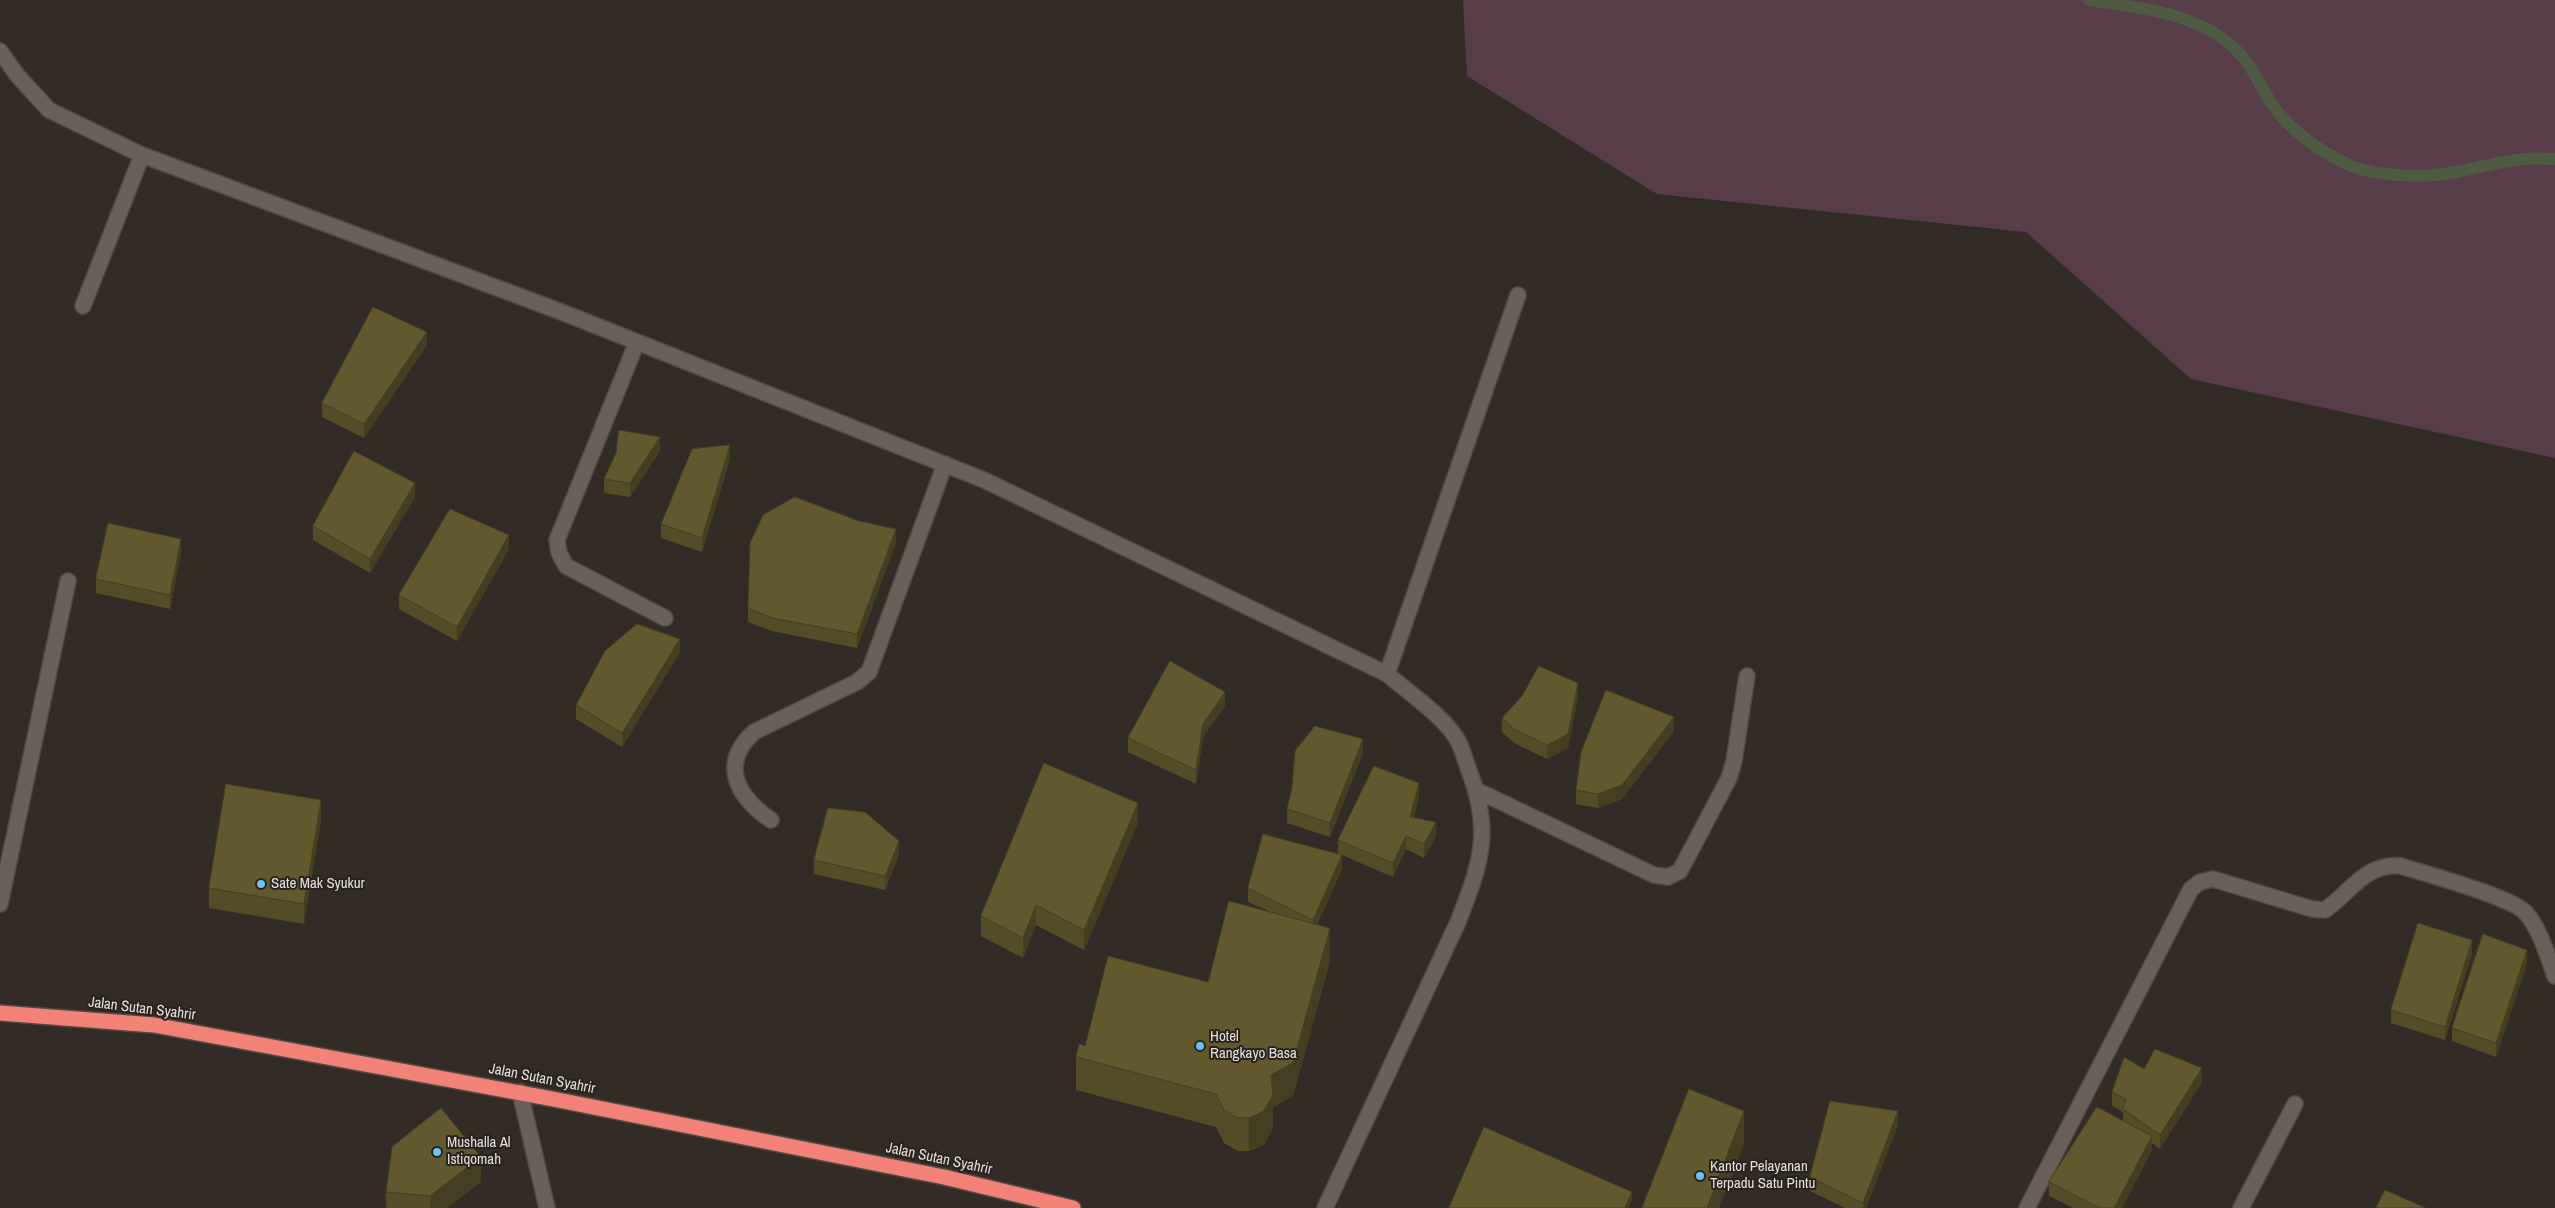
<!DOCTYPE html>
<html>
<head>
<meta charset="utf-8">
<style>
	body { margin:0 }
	canvas { display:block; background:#332c26 }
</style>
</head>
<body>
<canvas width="2555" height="1208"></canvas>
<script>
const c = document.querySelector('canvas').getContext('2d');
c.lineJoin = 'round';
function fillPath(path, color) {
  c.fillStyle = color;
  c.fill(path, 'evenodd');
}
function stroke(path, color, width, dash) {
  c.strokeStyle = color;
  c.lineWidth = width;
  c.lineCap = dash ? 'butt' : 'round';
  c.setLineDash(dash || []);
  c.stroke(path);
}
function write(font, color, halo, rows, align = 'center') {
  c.font = font + ' "Archivo Narrow",sans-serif';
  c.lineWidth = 4;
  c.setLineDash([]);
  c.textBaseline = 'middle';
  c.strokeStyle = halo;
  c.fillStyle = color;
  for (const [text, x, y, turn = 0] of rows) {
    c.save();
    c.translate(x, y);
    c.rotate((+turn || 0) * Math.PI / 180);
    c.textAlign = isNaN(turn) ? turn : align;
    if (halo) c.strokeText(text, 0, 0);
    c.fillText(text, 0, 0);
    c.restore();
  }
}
const green = new Path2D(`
	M1463,0H2555V458L2191,379L2026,232L1657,194L1467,76Z`);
const stream = new Path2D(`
	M2089,0C2141,8 2205,13 2242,56C2254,70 2262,89 2272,104C2288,129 2322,153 2349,165C2374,176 2423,178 2450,173C2475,169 2500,161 2525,159C2535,158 2545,159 2555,159`);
const minor = new Path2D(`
	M0,51L17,75L49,110L142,155L559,311L984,480L1387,674C1408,692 1443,716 1457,739C1462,747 1465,759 1468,768C1493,830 1481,863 1458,922L1325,1208
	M83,306L142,155
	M637,342L557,540L559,553L566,566L665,618
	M1387,674L1518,295
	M1478,791L1654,875L1668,877L1680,871L1729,778L1734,761L1747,676
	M771,820C737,797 719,764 754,732L857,682L869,672L945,464
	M0,904L68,581
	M520,1092L547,1208
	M2027,1208L2191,889L2200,882L2213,879L2312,909L2325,910C2352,891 2365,863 2401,866C2426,874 2512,897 2526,913C2541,931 2547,955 2555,976
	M2241,1208L2295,1104`);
const highway = new Path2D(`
	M0,1013L154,1025L553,1099L944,1177L1073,1208`);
const wall = new Path2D(`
	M427,345L364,438L322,417V403Z
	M660,451L630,497L604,493V479Z
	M730,459L702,552L661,538V524Z
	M415,497L370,573L313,540V526Z
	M896,543L857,648L772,631L748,622V608Z
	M509,549L457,641L399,609V595Z
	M181,553L170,609L96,593V579Z
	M680,652L622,747L576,719V705Z
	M1578,697L1568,748L1547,759L1514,743L1502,732V718Z
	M1225,706L1203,737L1196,784L1128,752V738Z
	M1674,731L1622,799L1598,808L1576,804V790Z
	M1363,753L1330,837L1287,823V809Z
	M1419,796L1414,818L1436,836L1424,858L1406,849L1393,877L1342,855V869L1317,925L1330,961L1293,1096L1273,1107V1128L1264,1145L1249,1151H1238L1224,1143L1216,1127L1076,1090V1057L1085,1046L1208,982L1269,911L1248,902V888L1338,854V840Z
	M321,820L304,924L209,908V888Z
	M1138,823L1084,950L1036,925L1023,958L981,936V916Z
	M899,855L885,890L814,874V860Z
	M2472,954L2445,1040L2391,1023V1010Z
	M2527,964L2496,1057L2452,1041V1028Z
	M2144,1069L2202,1082L2160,1149L2152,1143V1150L2122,1208H2073L2049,1196V1182L2123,1121V1112L2112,1106V1092Z
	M1898,1125L1866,1208H1845L1810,1191V1177Z
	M481,1182L447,1208H386V1192Z`);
const shadedWall = new Path2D(`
	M427,332V345L364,438V424Z
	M660,437V451L630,497V483Z
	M730,445V459L702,552V538Z
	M415,483V497L370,573V559Z
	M896,529V543L857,648V634Z
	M509,535V549L457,641V627Z
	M181,539V553L170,609V595Z
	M680,639V652L622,747V733Z
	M1578,683V697L1568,748L1547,759V745Z
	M1225,692V706L1203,737L1196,784V770L1203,724Z
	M1674,717V731L1622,799L1598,808V794Z
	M1363,739V753L1330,837V823Z
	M1419,783V796L1410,831V817Z
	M321,800V820L304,924V904Z
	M1138,803V823L1084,950V930Z
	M1436,822V836L1424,858V844Z
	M1406,836V849L1393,877V863Z
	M899,841V855L885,890V876Z
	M1342,855V869L1313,933V920Z
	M1036,905V925L1023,958V938Z
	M1330,928V961L1293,1096L1273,1107V1128L1264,1145L1249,1151V1118Z
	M2472,940V954L2445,1040V1027Z
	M2527,950V964L2496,1057V1043Z
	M2202,1068V1082L2160,1149V1135Z
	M1744,1111V1144L1719,1208H1707Z
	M1898,1111V1125L1866,1208H1863V1203Z
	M2152,1136V1150L2122,1208H2114Z
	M481,1157V1182L447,1208H430V1196Z
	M1632,1192V1200L1629,1208H1625Z`);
const building = new Path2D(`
	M373,307L427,332L364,424L322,403Z
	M619,430L660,437L630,483L604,479L616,453Z
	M730,445L702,538L661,524L692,449Z
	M354,451L415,483L370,559L313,526Z
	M795,497L859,521L896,529L857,634L772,618L748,608L750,543L763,515Z
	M450,509L509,535L457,627L399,595Z
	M108,523L181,539L170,595L96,579Z
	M637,624L680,639L622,733L576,705L605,651Z
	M1170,661L1225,692L1203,724L1196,770L1128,738Z
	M1539,666L1578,683L1568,734L1547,745L1514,729L1502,718L1522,696Z
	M1606,690L1674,717L1622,785L1598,794L1576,790L1581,752Z
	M1315,726L1363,739L1330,823L1287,809L1292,788L1295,751Z
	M1044,763L1138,803L1084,930L1036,905L1023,938L981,916Z
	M1374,766L1419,783L1410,817L1436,822L1424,844L1406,836L1393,863L1338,840Z
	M226,784L321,800L304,904L209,888Z
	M828,808L865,812L899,841L885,876L814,860Z
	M1263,834L1342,855L1313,920L1248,888Z
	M1229,901L1330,928L1293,1063L1271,1075L1273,1095L1264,1111L1249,1118H1238L1224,1110L1216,1094L1076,1057L1079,1044L1085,1046L1108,956L1208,982Z
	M2418,923L2472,940L2445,1027L2391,1010Z
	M2483,934L2527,950L2496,1043L2452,1028Z
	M2155,1049L2202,1068L2160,1135L2123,1109L2126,1099L2112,1092L2124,1057L2144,1069Z
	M1689,1089L1744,1111L1707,1208H1642Z
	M1830,1101L1898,1111L1863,1203L1810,1177Z
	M2097,1107L2152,1136L2114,1208H2100L2049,1182Z
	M441,1108L481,1157L430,1196L386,1192L392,1147Z
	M1484,1127L1632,1192L1625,1208H1449Z
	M2385,1190L2426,1208H2376Z`);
const markers = [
	[261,884,5,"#6dc2f3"],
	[1200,1046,5,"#6dc2f3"],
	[437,1152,5,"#6dc2f3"],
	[1700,1176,5,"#6dc2f3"]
];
const poiNames = [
	["Sate Mak Syukur",271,884],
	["Hotel",1210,1037],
	["Rangkayo Basa",1210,1054],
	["Mushalla Al",447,1143],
	["Istiqomah",447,1160],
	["Kantor Pelayanan",1710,1167],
	["Terpadu Satu Pintu",1710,1184]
];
const streetNames = [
	["Jalan Sutan Syahrir",142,1009,7],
	["Jalan Sutan Syahrir",542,1079,11],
	["Jalan Sutan Syahrir",939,1159,12]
];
fillPath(green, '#583c48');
stroke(stream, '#505a42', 12);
stroke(minor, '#504944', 18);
stroke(highway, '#504944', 18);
stroke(minor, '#69605a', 15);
stroke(highway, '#f28276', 15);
fillPath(wall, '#544c27');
fillPath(shadedWall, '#453e20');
fillPath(building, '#62582d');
stroke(building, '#453e20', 1);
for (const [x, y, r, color] of markers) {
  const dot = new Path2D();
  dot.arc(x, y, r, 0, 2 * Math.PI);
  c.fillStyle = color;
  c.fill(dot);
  stroke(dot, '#29221c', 2);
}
write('15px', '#e5e0dc', '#29221c', poiNames, 'left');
write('15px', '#e5e0dc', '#29221c', streetNames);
</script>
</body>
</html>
